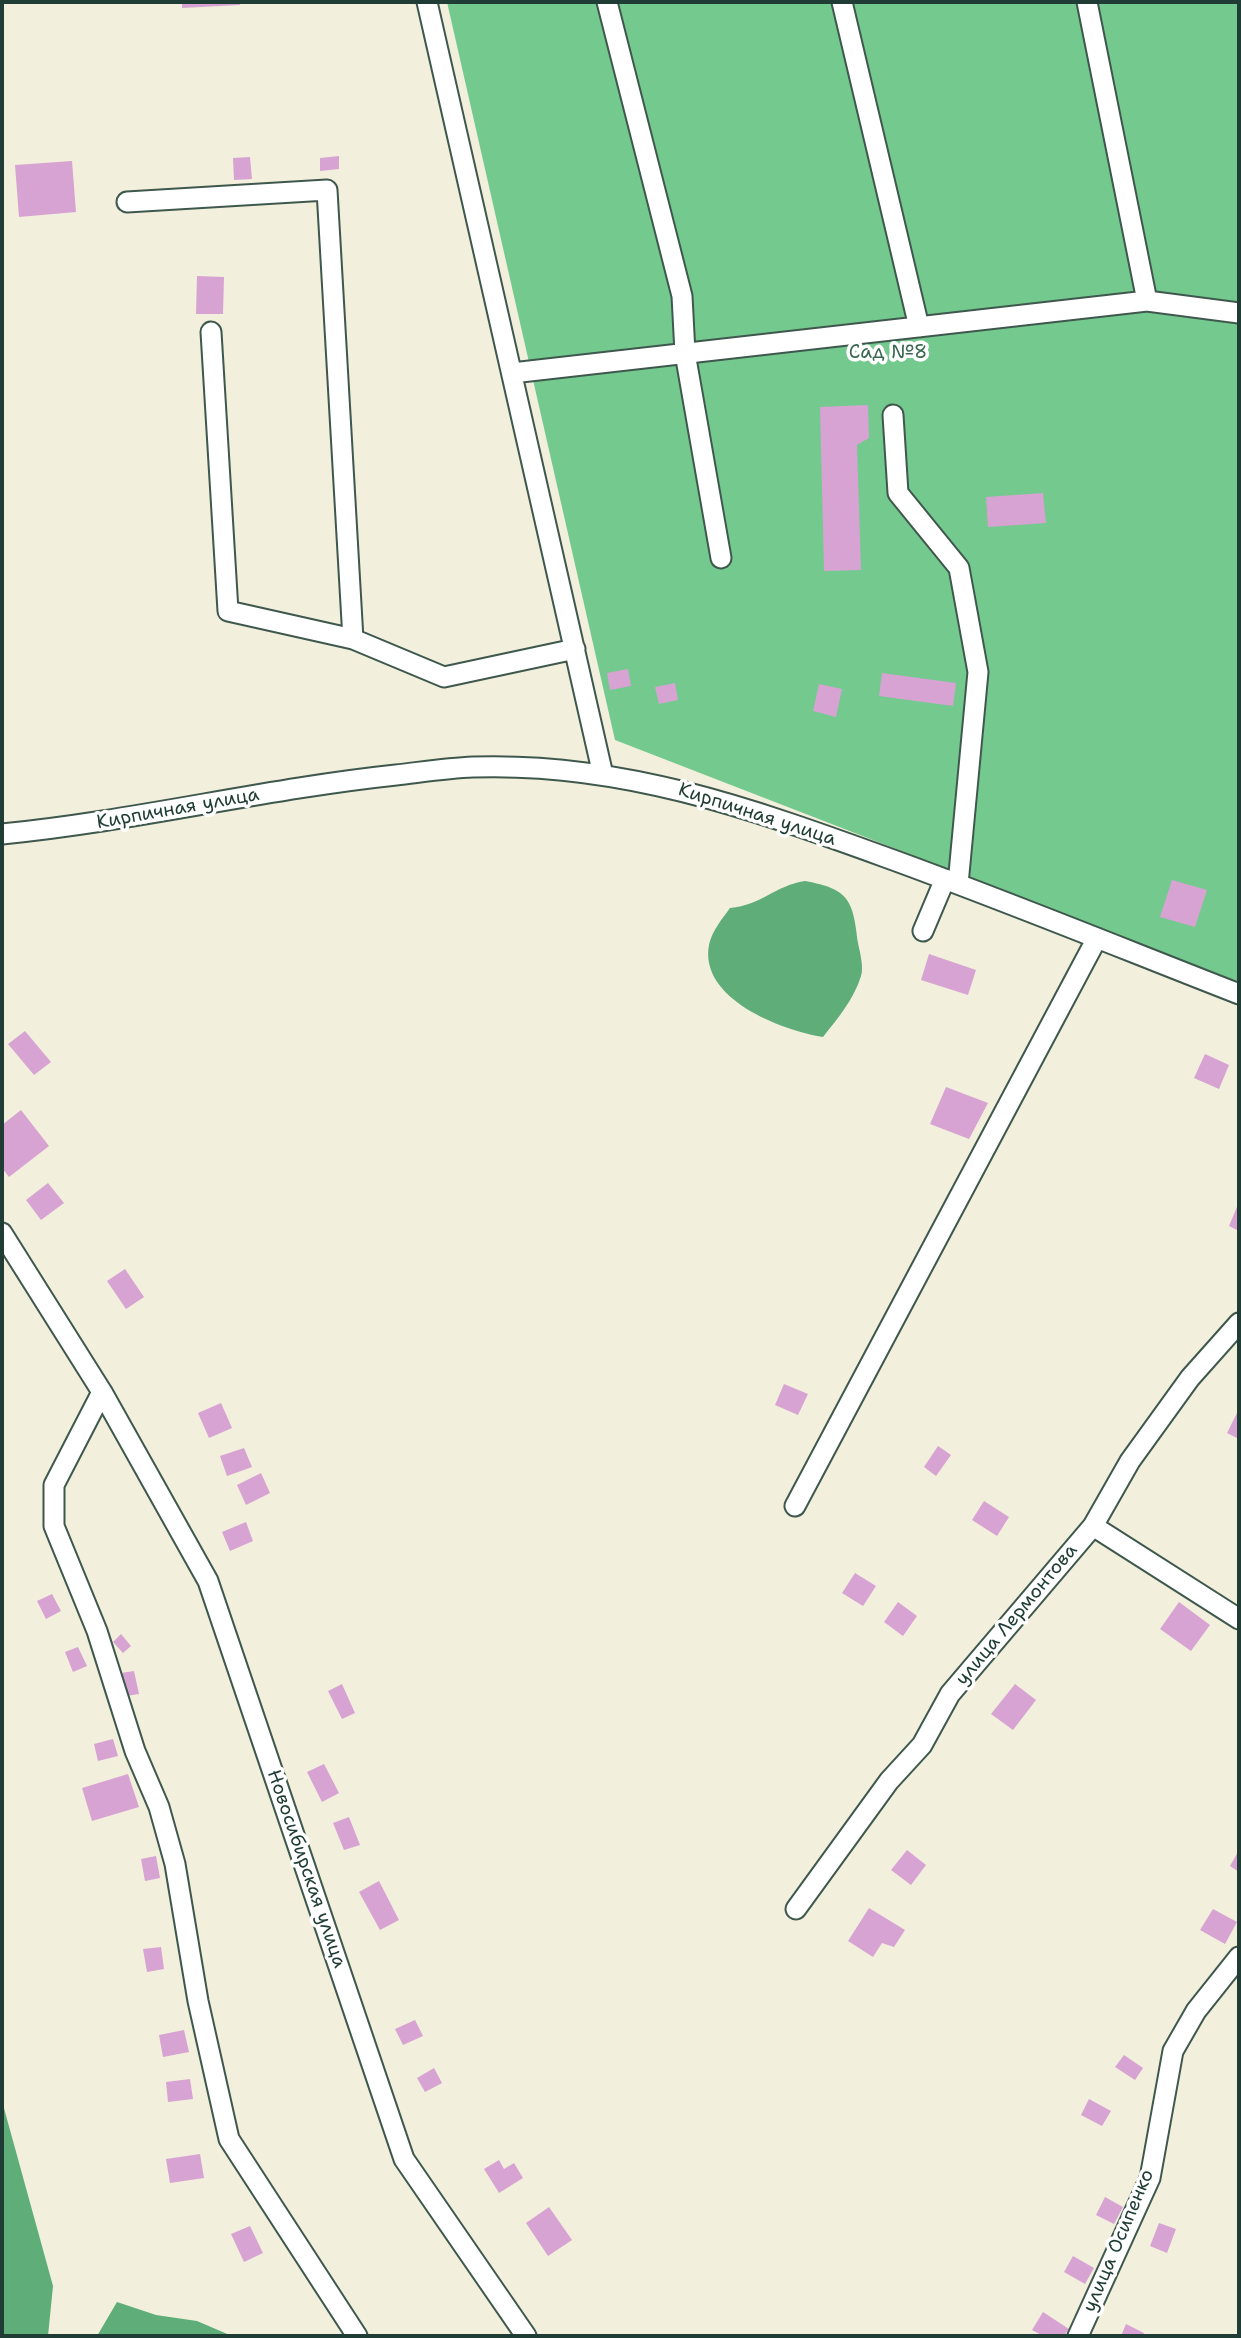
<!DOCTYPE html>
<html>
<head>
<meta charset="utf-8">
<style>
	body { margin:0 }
	#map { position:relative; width:1241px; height:2338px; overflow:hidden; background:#f2efdc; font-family:"Shantell Sans",sans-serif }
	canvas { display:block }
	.frame { position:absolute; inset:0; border:4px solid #1f3d34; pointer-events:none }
</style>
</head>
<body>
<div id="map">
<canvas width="1241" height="2338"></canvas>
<div class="frame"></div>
</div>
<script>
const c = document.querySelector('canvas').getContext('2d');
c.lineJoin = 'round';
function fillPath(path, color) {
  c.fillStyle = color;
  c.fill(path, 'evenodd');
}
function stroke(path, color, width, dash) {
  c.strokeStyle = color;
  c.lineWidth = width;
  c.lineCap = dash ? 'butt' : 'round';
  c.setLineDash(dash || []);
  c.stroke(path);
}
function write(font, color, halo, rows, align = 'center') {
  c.font = font + ' "Shantell Sans",sans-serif';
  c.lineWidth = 7;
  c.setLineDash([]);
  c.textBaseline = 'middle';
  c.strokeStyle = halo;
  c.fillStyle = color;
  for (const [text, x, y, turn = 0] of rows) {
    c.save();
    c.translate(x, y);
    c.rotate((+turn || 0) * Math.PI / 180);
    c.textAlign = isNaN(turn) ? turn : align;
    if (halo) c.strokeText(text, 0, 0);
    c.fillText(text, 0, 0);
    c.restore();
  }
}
const green = new Path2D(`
	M447,2H1239V982L615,740Z`);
const forest = new Path2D(`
	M805,881C850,889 853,901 858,943C860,953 864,967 861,976C854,999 838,1018 823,1037C781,1030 699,999 709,945C712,931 722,919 730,908C762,905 774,886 805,881Z
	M2,2101L53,2286L48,2336H2Z
	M117,2302L156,2315L197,2321L232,2336H97Z`);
const building = new Path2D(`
	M182,2H239L240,5L182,8Z
	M339,156V169L320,171V158Z
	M250,157L252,179L234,180L233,158Z
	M72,161L76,212L19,217L15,165Z
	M197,276L224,277L223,314H196Z
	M868,405L869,438L857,445L861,570L824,571L820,407Z
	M1043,493L1046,523L988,527L986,497Z
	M628,669L631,686L610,690L607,673Z
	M882,673L956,683L953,706L879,696Z
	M675,683L678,700L659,704L655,687Z
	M819,684L842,689L836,717L813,711Z
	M1172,880L1207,890L1195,927L1160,917Z
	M929,954L976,970L968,995L921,980Z
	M25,1031L51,1062L34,1075L8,1044Z
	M1205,1054L1229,1065L1219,1089L1194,1078Z
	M946,1087L988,1103L969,1139L930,1124Z
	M21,1110L49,1146L9,1177L2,1168V1125Z
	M48,1183L64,1203L41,1220L26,1200Z
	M1239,1202V1231L1229,1226Z
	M125,1269L144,1297L126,1309L107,1281Z
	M784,1384L808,1394L798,1415L775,1405Z
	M221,1403L232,1428L209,1438L198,1413Z
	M1237,1413L1239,1414V1439L1227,1433Z
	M938,1446L951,1455L936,1476L924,1467Z
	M244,1448L252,1467L227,1476L220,1456Z
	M261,1473L270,1493L246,1505L237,1485Z
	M984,1501L1009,1517L997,1536L972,1520Z
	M246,1522L253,1541L230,1551L222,1532Z
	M855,1573L876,1586L863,1606L842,1593Z
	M52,1594L61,1611L46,1619L37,1601Z
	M898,1602L917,1616L903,1636L884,1622Z
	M1179,1602L1210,1625L1191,1651L1160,1629Z
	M121,1634L131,1646L123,1653L113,1642Z
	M78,1647L87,1666L73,1672L65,1652Z
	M134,1671L139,1694L126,1696L121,1673Z
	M342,1684L355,1713L342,1719L328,1691Z
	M1015,1684L1036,1700L1013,1730L991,1714Z
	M113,1739L118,1756L98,1761L94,1744Z
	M324,1764L339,1793L322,1802L307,1772Z
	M128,1774L139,1807L92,1821L82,1788Z
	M349,1817L360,1845L344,1850L333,1823Z
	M907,1850L926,1865L911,1885L891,1870Z
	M1239,1850V1872L1230,1866Z
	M156,1856L160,1878L145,1881L141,1859Z
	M379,1881L399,1920L380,1930L359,1892Z
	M869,1908L905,1930L894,1947L882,1943L873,1957L848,1941Z
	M1213,1909L1237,1922L1225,1944L1200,1930Z
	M161,1947L164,1969L147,1972L143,1949Z
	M415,2020L423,2036L403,2045L395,2029Z
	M184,2030L189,2052L163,2057L159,2035Z
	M1124,2055L1143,2068L1135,2080L1115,2067Z
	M434,2068L442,2083L425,2092L417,2078Z
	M190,2079L193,2099L168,2102L166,2082Z
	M1089,2099L1111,2111L1102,2126L1081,2115Z
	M200,2154L204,2178L170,2183L166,2159Z
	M499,2160L504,2169L514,2163L523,2178L499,2193L484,2169Z
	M1105,2197L1123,2207L1114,2224L1096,2215Z
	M549,2207L572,2240L548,2256L526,2223Z
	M1159,2223L1176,2229L1167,2253L1150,2246Z
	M250,2226L263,2253L244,2262L231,2234Z
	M1073,2256L1094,2268L1085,2284L1064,2272Z
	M1043,2312L1069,2329L1064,2336H1043L1032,2330Z
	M1126,2324L1144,2333L1143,2336H1121Z`);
const minor = new Path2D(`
	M427,2L603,775
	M607,2L682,296L685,353L721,558
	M842,2L919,327
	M1087,2L1147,301
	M127,202L327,190L353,639L444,677L575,649
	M211,332L228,611L353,639
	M512,373L1147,301L1239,313
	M893,415L898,493L959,568L978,672L958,884
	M2,834C134,821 264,789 396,775C422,772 448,768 473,767C620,762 750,808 885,857C1004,900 1121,948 1239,994
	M923,931L945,879
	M2,1233L102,1392L208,1581L404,2159L526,2336
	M102,1392L54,1485V1526L97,1631L135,1751L159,1807L175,1864L198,2001L229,2139L357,2336
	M795,1506L1097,938
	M1093,1526L1239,1619
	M796,1909L889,1781L922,1745L950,1694L1093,1526L1130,1461L1190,1378L1239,1323
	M1078,2336L1150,2178L1173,2051L1196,2011L1239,1957`);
const parkNames = [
	["Сад №8",888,353]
];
const streetNames = [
	["Кирпичная улица",178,809,-10],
	["Кирпичная улица",757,815,18],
	["улица Лермонтова",1017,1615,-50],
	["Новосибирская улица",306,1869,71],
	["улица Осипенко",1119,2241,-67]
];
fillPath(green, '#74c98e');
fillPath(forest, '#5fad79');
fillPath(building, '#d7a3d3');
stroke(minor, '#3f584d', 23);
stroke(minor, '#fff', 19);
write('19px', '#39674f', '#fff', parkNames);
write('19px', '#1f3d34', '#fff', streetNames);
</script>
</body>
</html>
